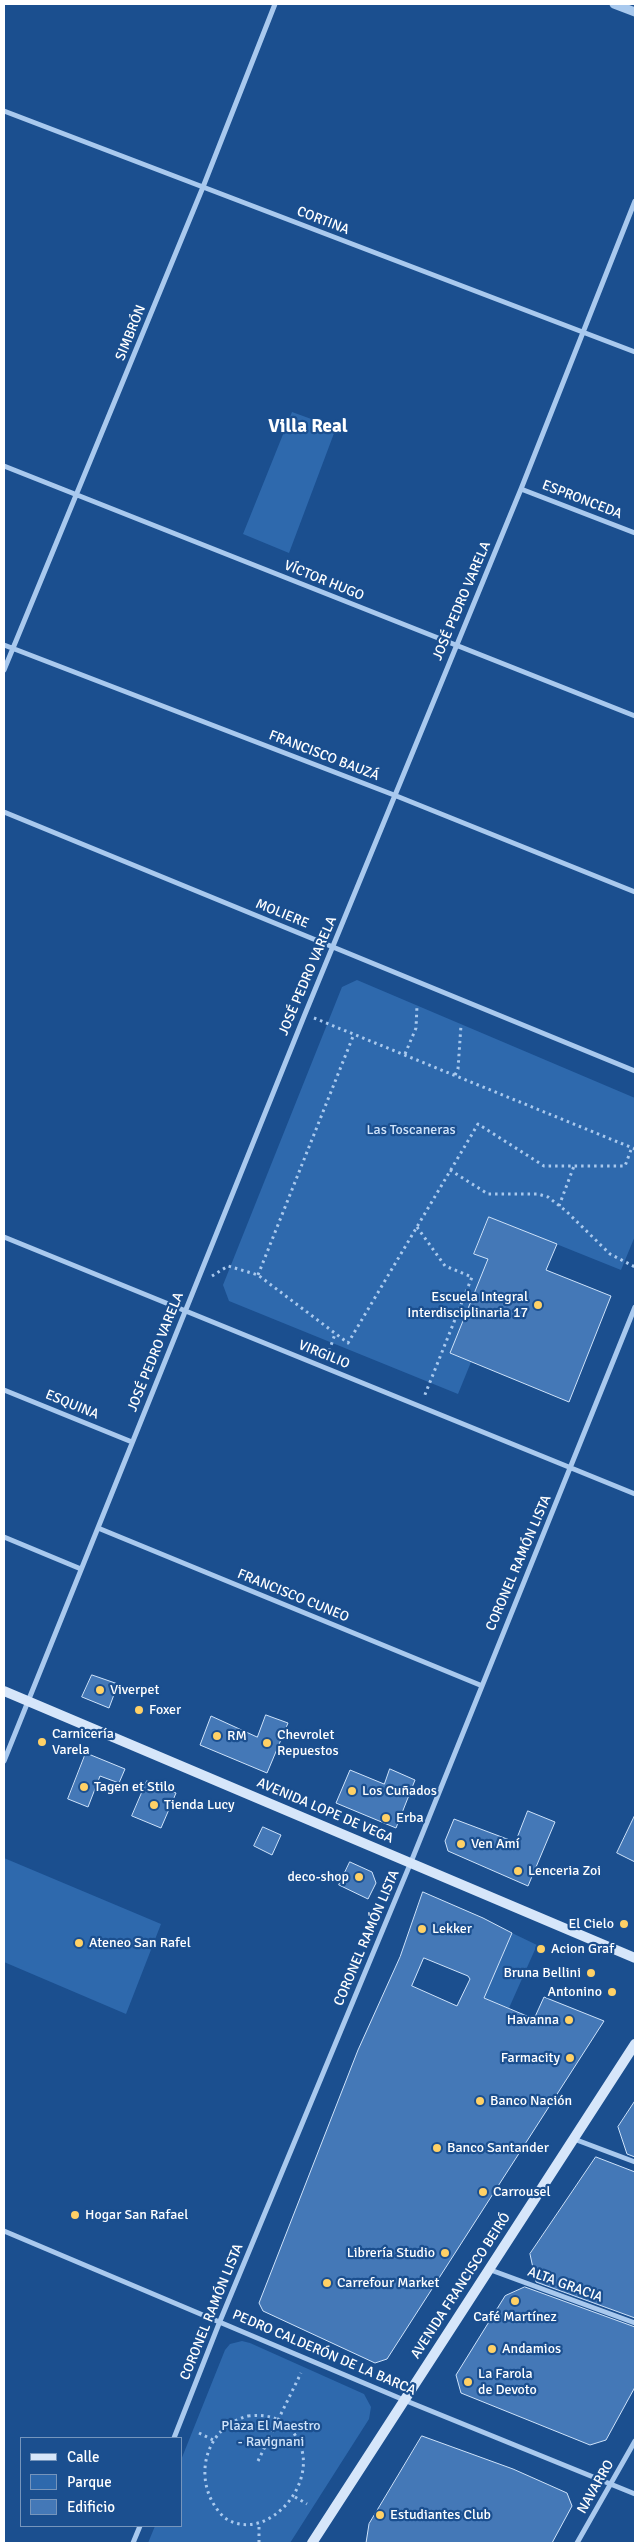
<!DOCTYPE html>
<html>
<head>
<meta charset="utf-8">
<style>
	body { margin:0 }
	#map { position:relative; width:639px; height:2547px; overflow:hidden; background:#1b4f8f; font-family:Signika,sans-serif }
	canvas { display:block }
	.frame { position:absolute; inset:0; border:5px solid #fff; pointer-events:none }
	.legend { position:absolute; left:20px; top:2437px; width:162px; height:90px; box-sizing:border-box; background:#1b4f8f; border:1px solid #7695bc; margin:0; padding:6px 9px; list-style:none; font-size:15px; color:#fff }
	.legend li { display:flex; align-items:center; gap:10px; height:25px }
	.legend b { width:25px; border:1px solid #7695bc }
</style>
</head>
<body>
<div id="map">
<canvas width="639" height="2547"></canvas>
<div class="frame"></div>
<ul class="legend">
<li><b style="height:6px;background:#d6e6fa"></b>Calle</li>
<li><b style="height:14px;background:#2e69ad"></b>Parque</li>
<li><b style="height:14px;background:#4478b7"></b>Edificio</li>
</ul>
</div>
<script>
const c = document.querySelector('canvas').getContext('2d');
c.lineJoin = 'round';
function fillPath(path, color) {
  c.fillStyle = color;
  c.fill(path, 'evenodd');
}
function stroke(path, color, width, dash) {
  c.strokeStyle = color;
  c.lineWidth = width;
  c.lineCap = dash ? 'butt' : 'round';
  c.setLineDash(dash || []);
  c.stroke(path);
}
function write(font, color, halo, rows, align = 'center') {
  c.font = font + ' Signika,sans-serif';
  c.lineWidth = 4.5;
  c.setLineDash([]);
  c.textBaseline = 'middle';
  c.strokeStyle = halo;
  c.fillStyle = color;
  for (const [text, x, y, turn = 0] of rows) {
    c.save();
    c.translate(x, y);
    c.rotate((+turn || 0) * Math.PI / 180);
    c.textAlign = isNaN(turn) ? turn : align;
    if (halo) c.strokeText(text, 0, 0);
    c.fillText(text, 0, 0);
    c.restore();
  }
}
const green = new Path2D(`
	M292,412L336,428L289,553L243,534Z
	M357,980L635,1098V1236L621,1270L489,1217L474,1253L488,1259L450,1353L471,1362L458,1394L229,1301L223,1285L342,987Z
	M4,1858L161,1924L126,2014L4,1962Z
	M512,1933L537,1945L509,2008L484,1998Z
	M242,2341L250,2343L364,2394L371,2407L369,2419L290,2543H148L155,2526H181V2460L225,2350L230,2344Z`);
const building = new Path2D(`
	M489,1217L557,1244L546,1270L611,1296L569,1402L450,1353L488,1259L474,1254Z
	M92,1675L118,1684L109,1708L82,1697Z
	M266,1715L288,1723L267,1773L200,1745L211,1716L257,1737Z
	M86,1753L125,1769L119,1783L100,1776L88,1807L68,1799Z
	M390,1769L415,1780L396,1828L336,1803L350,1770L384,1784Z
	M147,1781L176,1793L161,1828L132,1816Z
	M528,1811L555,1822L528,1886L448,1851L445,1841L454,1819L515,1842Z
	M635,1815V1862L617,1853Z
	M263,1827L281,1835L272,1855L254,1846Z
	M350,1862L372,1872L376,1883L368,1899L339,1885Z
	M423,1892L483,1918L512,1933L484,1998L534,2019L544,1997L604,2021L387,2359L375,2363L263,2311L259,2303L358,2050L400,1957ZM424,1958L468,1976L470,1979L457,2006L412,1986Z
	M635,2101V2157L627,2154L618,2127Z
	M596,2157L635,2172V2318L536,2282L530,2254Z
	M525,2287L635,2327V2387L606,2440L590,2445L461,2393L456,2375L505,2296Z
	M422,2436L513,2469L567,2493L572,2506L552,2543H366L369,2524Z`);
const path = new Path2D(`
	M314,1018L635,1149
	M405,1054L416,1028L417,1006
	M455,1075L458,1069L461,1025
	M450,1170L488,1194H538L548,1197L566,1211L610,1254L635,1267
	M559,1206L574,1166
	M417,1227L445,1266L472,1277L424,1397
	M258,1275L354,1034
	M212,1276L228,1266L258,1275L348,1343L478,1124L544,1166H625L632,1147
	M327,1357L335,1334
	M248,2416C265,2414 281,2417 292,2431C329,2475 268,2547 225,2518C191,2487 201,2428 248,2416Z
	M199,2433L213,2440
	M258,2461L301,2373
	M295,2497L307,2504
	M259,2527V2543`);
const minor = new Path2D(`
	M4,111L635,352
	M4,466L635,716
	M521,489L635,533
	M4,645L394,795L635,892
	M4,670L203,187L275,4
	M4,812L635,1071
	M4,1237L635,1494
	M4,1390L132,1442
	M98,1528L480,1685
	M4,1537L81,1569
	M4,1761L305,1014L521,489L635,201
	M574,2139L635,2162
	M4,2231L404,2400L635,2494
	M488,2269L635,2323
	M174,2438L220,2321L411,1862L635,1307
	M133,2543L140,2526
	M577,2543L635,2441`);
const tertiary = new Path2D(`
	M614,4L635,12`);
const secondary = new Path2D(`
	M4,1691L635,1958
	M312,2543L635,2044`);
const markers = [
	[538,1305,5,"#ffd166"],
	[100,1690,5,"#ffd166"],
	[139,1710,5,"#ffd166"],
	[217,1736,5,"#ffd166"],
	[42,1742,5,"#ffd166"],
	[267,1743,5,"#ffd166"],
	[84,1787,5,"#ffd166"],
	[352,1791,5,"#ffd166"],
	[154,1805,5,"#ffd166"],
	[386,1818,5,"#ffd166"],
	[461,1844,5,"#ffd166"],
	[518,1871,5,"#ffd166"],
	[359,1877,5,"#ffd166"],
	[624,1924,5,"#ffd166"],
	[422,1929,5,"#ffd166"],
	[79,1943,5,"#ffd166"],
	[541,1949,5,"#ffd166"],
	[591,1973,5,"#ffd166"],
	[612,1992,5,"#ffd166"],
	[569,2020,5,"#ffd166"],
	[570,2058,5,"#ffd166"],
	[480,2101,5,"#ffd166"],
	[437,2148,5,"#ffd166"],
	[483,2192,5,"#ffd166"],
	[75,2215,5,"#ffd166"],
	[445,2253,5,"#ffd166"],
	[327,2283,5,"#ffd166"],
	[515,2301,5,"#ffd166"],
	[492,2349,5,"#ffd166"],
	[468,2382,5,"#ffd166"],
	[380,2515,5,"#ffd166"]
];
const streetNames = [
	["CORTINA",323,221,21],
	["SIMBRÓN",131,333,-68],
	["ESPRONCEDA",582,500,21],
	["VÍCTOR HUGO",324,581,22],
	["JOSÉ PEDRO VARELA",462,601,-67],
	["FRANCISCO BAUZÁ",324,756,21],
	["MOLIERE",282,914,22],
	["JOSÉ PEDRO VARELA",308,976,-67],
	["JOSÉ PEDRO VARELA",156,1352,-68],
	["VIRGILIO",324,1355,22],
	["ESQUINA",72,1405,22],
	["CORONEL RAMÓN LISTA",519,1563,-67],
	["FRANCISCO CUNEO",293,1596,22],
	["AVENIDA LOPE DE VEGA",325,1811,23],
	["CORONEL RAMÓN LISTA",367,1938,-67],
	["ALTA GRACIA",565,2285,20],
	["AVENIDA FRANCISCO BEIRÓ",461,2286,-57],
	["CORONEL RAMÓN LISTA",212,2312,-68],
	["PEDRO CALDERÓN DE LA BARCA",324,2353,23],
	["NAVARRO",596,2487,-60]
];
const parkNames = [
	["Las Toscaneras",411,1130],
	["Plaza El Maestro",271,2426],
	["- Ravignani",271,2442]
];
const poiNames = [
	["Escuela Integral",528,1297,"right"],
	["Interdisciplinaria 17",528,1313,"right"],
	["Viverpet",110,1690],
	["Foxer",149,1710],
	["Carnicería",52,1734],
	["Varela",52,1750],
	["Chevrolet",277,1735],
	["Repuestos",277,1751],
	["RM",227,1736],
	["Tagen et Stilo",94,1787],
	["Los Cuñados",362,1791],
	["Tienda Lucy",164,1805],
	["Erba",396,1818],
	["Ven Amí",471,1844],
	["Lenceria Zoi",528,1871],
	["deco-shop",349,1877,"right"],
	["El Cielo",614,1924,"right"],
	["Lekker",432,1929],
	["Ateneo San Rafel",89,1943],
	["Acion Graf",551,1949],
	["Bruna Bellini",581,1973,"right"],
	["Antonino",602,1992,"right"],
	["Havanna",559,2020,"right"],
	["Farmacity",560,2058,"right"],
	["Banco Nación",490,2101],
	["Banco Santander",447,2148],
	["Carrousel",493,2192],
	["Hogar San Rafael",85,2215],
	["Librería Studio",435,2253,"right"],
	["Carrefour Market",337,2283],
	["Café Martínez",515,2317,"center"],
	["Andamios",502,2349],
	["La Farola",478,2374],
	["de Devoto",478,2390],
	["Estudiantes Club",390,2515]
];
const districtNames = [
	["Villa Real",308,427]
];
fillPath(green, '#2e69ad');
fillPath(building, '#4478b7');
stroke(building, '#cfe3fa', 1);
stroke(path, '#a9c9ee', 3, [2.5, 4]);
stroke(minor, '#a9c9ee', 5);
stroke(tertiary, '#a9c9ee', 9);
stroke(secondary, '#d6e6fa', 10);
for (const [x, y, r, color] of markers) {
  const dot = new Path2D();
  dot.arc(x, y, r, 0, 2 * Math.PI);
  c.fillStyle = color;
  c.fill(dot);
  stroke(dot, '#1b4f8f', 2);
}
write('14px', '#fff', '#1b4f8f', streetNames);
write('14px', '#cfe3fa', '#1b4f8f', parkNames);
write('14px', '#fff', '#1b4f8f', poiNames, 'left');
write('bold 19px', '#fff', '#1b4f8f', districtNames);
</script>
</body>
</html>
